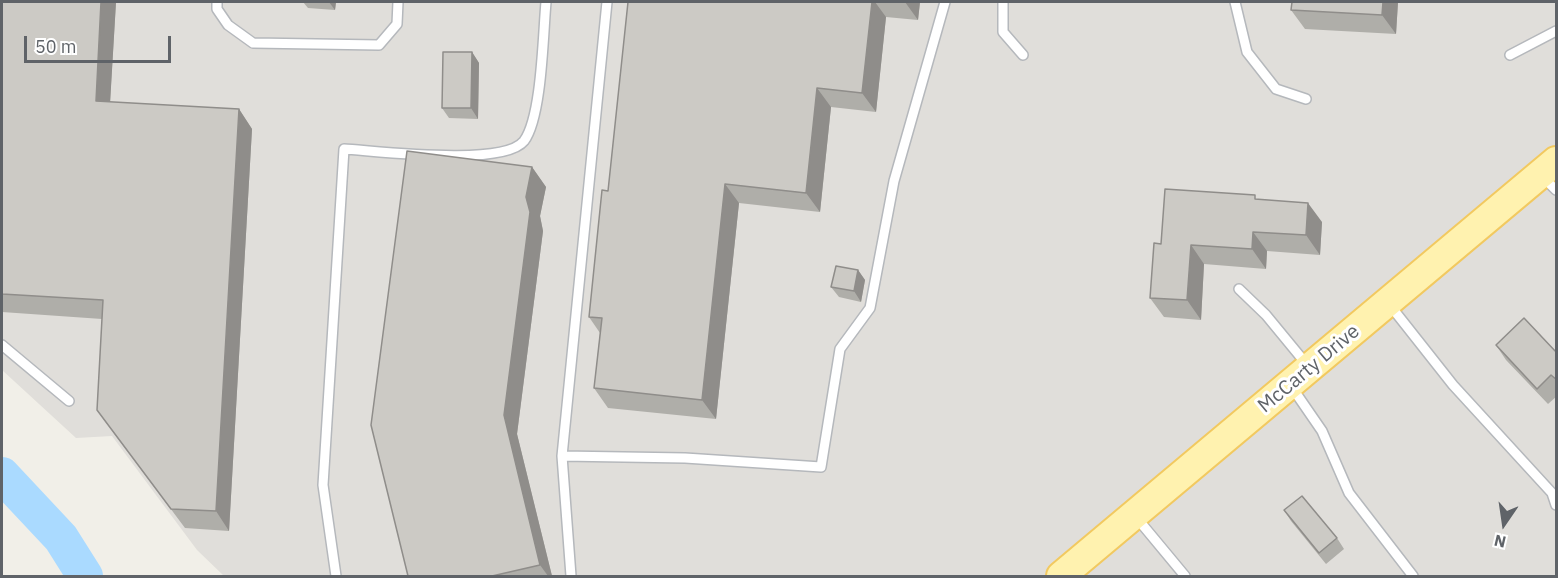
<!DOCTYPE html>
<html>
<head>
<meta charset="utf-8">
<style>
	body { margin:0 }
	#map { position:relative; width:1558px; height:578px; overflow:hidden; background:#f1efe8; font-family:"IBM Plex Sans",sans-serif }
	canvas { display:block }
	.frame { position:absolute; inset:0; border:3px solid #5f6368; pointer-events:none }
	.north { position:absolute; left:1474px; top:494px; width:60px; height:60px; -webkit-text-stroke:4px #fff; paint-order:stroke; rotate:193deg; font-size:16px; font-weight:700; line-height:24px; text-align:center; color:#5f6368 }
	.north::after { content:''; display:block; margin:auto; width:21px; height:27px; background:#5f6368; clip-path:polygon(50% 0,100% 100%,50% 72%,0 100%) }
	.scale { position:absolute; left:24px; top:36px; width:147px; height:27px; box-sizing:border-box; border:3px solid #5f6368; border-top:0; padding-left:8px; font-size:18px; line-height:21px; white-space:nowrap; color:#5f6368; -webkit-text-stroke:4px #fff; paint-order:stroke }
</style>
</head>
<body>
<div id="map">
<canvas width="1558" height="578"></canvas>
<div class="frame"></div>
<div class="north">N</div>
<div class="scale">50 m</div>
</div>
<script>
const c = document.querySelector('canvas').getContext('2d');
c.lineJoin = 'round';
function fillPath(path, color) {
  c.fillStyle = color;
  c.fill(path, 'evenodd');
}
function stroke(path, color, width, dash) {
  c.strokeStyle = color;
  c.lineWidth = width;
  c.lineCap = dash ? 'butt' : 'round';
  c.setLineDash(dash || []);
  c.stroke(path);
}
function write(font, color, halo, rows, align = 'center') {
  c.font = font + ' "IBM Plex Sans",sans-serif';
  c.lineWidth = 6;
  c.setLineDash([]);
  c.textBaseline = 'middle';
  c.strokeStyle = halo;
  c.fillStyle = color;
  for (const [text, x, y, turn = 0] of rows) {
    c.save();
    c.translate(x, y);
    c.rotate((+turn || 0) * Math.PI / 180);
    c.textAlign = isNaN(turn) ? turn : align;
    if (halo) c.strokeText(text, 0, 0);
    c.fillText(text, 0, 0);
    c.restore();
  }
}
const industrial = new Path2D(`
	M2,2H1556V576H224L197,550L112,436L76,438L2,370Z`);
const river = new Path2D(`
	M2,475L61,538L85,576`);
const lane = new Path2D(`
	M217,2V9L228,25L253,43L379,45L397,24L398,2
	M1003,2V32L1023,55
	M1235,2L1247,52L1276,89L1306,99
	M1510,55L1556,31
	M1542,176L1556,190
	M1239,289L1266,315L1308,366
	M1389,304L1453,385L1552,493L1556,505
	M2,345L69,401
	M1291,386L1322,431L1349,493L1413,576
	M562,456L685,458L821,467L840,349L870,308L894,181L945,2
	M1136,517L1185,576
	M336,576L323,485L344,149C378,151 503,167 524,141C542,117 543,34 546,2
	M571,576L562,456L607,2`);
const primary = new Path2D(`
	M1061,576L1556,161`);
const wall = new Path2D(`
	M2,2H116L110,102L239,109L252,129L229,531L185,528L97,410L102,319L2,312Z
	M303,2H336L335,10L308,8Z
	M628,2H920L918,20L886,17L876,112L831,107L820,212L739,203L716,419L608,408L594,388L600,333L589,317L608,191Z
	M1292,2H1398L1396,34L1305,29L1291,10Z
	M472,52L479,63L478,119L449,118L442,108Z
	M532,167L546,187L540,216L543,231L517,434L552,576H408Z
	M1258,199L1322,222L1320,255L1267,251L1266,269L1204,264L1201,320L1164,317L1150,298L1161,244Z
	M858,270L865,280L861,302L839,297L831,287Z
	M1496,345L1557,353V396L1548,404L1506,360Z
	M1284,510L1337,538L1344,549L1326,564L1291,521Z`);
const shadedWall = new Path2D(`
	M101,2H116L109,121L96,101Z
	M329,2H336L335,10Z
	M872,2H875L886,17L876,112L862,93Z
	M905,2H920L918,20Z
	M1383,2H1398L1396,34L1382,15Z
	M472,52L479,63L478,119L471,108Z
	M817,88L831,107L820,212L806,193Z
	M239,109L252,129L229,531L216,511Z
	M532,167L546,187L540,216L543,231L517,434L552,576H548L540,565L504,415L526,197Z
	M725,184L739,203L716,419L702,400Z
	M1308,203L1322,222L1320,255L1306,235Z
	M1253,232L1267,251L1266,269L1252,249Z
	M1191,245L1204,264L1201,320L1187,300Z
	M858,270L865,280L861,302L854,291Z`);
const building = new Path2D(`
	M2,2H101L96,101L239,109L216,511L171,509L97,410L103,300L2,294Z
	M628,2H872L862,93L817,88L806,193L725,184L702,400L594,388L602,318L589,317L602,190L608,191Z
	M1292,2H1383L1382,15L1291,10Z
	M443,52H472L471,108H442Z
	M407,151L532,167L526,197L530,212L504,415L540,565L492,576H408L371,425Z
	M1165,189L1255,195V199L1308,203L1306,235L1253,232L1252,249L1191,245L1187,300L1150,298L1154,243L1161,244Z
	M836,266L858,270L854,291L831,287Z
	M1524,318L1557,353V380L1551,375L1537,389L1496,345Z
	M1302,496L1337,538L1319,553L1284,510Z`);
const streetNames = [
	["McCarty Drive",1309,369,-40]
];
fillPath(industrial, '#e0deda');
stroke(river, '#aadaff', 36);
stroke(lane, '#b5b8bc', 12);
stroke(primary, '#f2c960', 32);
stroke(lane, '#fff', 9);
stroke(primary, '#fff2af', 28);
fillPath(wall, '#afaea9');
fillPath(shadedWall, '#8f8d8a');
fillPath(building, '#cccac5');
stroke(building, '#8f8d8a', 1.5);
write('20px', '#5f6368', '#fff', streetNames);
</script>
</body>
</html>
